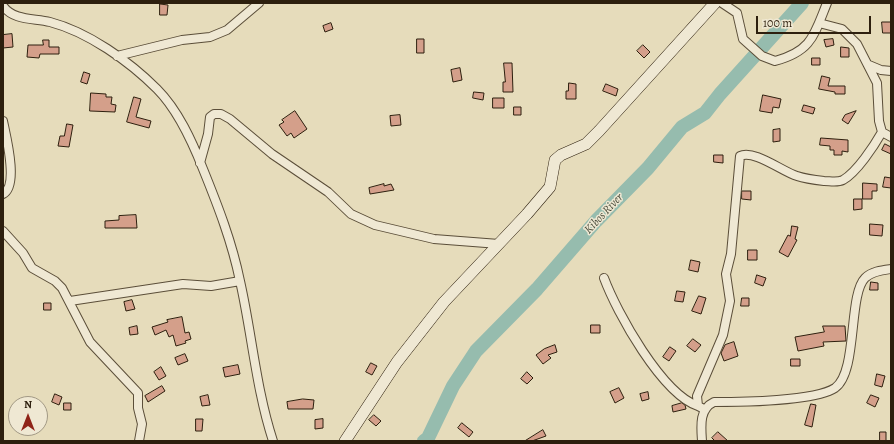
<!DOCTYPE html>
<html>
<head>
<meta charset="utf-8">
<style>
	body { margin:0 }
	#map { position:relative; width:894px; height:444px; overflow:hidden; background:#e6dcbb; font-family:Alegreya,serif }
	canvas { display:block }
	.frame { position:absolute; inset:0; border:4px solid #2d1f0e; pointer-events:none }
	.north { position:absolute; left:8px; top:396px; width:40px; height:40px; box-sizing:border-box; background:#efe8d3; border:1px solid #a19884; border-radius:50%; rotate:0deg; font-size:11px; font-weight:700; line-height:16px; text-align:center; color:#2d1f0e }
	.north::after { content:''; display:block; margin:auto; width:14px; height:18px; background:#8f2418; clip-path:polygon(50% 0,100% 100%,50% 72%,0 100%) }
	.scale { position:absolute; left:756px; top:16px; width:115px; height:18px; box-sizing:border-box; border:2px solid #2d1f0e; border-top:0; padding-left:5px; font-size:12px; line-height:14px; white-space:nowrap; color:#2d1f0e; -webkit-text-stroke:3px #efe8d3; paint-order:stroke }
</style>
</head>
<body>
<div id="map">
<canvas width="894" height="444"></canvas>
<div class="frame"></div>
<div class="north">N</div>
<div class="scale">100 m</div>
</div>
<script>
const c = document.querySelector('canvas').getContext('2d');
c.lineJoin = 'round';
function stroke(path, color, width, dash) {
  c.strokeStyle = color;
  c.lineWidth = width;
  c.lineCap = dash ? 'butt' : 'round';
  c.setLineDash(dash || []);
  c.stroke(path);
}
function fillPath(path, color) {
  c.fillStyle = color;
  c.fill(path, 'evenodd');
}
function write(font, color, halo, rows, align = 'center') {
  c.font = font + ' Alegreya,serif';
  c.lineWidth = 3;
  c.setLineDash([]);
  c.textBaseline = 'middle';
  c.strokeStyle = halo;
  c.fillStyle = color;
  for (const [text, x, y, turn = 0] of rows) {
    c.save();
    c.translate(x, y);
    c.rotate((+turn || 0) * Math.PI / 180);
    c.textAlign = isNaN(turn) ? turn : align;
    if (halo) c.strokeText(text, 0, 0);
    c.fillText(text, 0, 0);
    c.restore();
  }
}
const river = new Path2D(`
	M424,441L428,438L453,386L476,351L537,289L596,221L648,168L682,127L705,113L720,94L802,3`);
const building = new Path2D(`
	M160,4L168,5L167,15H160Z
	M882,22H891V33H883Z
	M331,23L333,29L325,32L323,26Z
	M12,34L13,47L3,48V35Z
	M417,39H424V53H417Z
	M833,39L834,45L826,47L824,40Z
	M43,40H49V47H59V54H40L39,58L27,57L28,45H43Z
	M643,45L650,52L644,58L637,51Z
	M841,47L849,48V57H841Z
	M812,58H820V65H812Z
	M504,63H512L513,92H503V82H505Z
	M460,68L462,80L453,82L451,70Z
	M84,72L90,74L87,84L81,82Z
	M822,76L830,78L828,86H845V94H835V92L819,89Z
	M569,83L576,84V99H566V91H568Z
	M606,84L618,89L616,96L603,91Z
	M474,92L484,93L483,100L473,98Z
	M91,93L106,94V97H112L111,104L116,105L115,112L90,111Z
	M763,95L781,99L779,108L773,107L772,113L760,111Z
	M134,97L141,99L136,117L151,121L149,128L127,122Z
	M493,98H504V108H493Z
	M804,105L815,108L813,114L802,111Z
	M514,107H521V115H514Z
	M295,111L307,129L294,138L291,133L287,136L279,125L284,122L282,120Z
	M856,111L848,124L842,120L845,115Z
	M400,115L401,125L391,126L390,116Z
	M67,124L73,125L69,147L58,146L60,136H64Z
	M780,129V141L773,142V130Z
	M821,138L848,140V152L842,151V155H834V150H830V146L820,145Z
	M885,144L891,147V154L882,150Z
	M714,155H723V163L714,162Z
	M885,177L891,178V188L883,187Z
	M863,183L877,184V191H872V199H863Z
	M384,184V186L391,184L394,190L370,194L369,188Z
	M742,191H751V200L742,199Z
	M854,199H862V209L854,210Z
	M136,215L137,228H105V221L119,220V216Z
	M870,224L883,225L882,236L870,235Z
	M792,226L798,227L795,239L797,240L788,257L779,252L788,235L790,236Z
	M748,250H757V260H748Z
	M691,260L700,262L698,272L689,270Z
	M757,275L766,278L763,286L755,283Z
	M871,282L878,283V290H870Z
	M677,291L685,292L683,302L675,301Z
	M699,296L706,298L701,314L692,311Z
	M742,298H749V306H741Z
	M132,300L135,309L126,311L124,302Z
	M44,303H51V310H44Z
	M182,317L185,333L189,332L191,339L185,341L186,343L176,346L173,335L169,337L166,330L155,335L152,327L168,322L167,320Z
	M591,325H600V333H591Z
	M137,326L138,334L130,335L129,328Z
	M823,326H845L846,341L823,342L824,346L798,351L795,337L824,332Z
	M693,339L701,345L695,352L687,346Z
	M734,342L738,356L724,361L721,353L725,345Z
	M555,345L557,352L548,355L551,358L543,364L536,355L544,349Z
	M670,347L676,351L669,361L663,357Z
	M185,354L188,361L178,365L175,358Z
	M791,359H800V366H791Z
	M371,363L377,366L372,375L366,372Z
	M238,365L240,374L225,377L223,368Z
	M161,367L166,376L159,380L154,372Z
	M527,372L533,378L527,384L521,379Z
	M877,374L885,376L882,387L875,385Z
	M162,386L165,391L148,402L145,396Z
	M619,388L624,398L615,403L610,392Z
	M648,392L649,399L642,401L640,394Z
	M55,394L62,397L59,405L52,402Z
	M208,395L210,405L202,406L200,397Z
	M871,395L879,398L875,407L867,403Z
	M303,399L314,400L313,409H288L287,402Z
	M64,403H71V410H64Z
	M682,403L685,405L686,409L673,412L672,406Z
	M811,404L816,405L812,427L805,425Z
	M374,415L381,421L376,426L369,420Z
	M196,419H203L202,431H196Z
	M323,419V428L315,429V420Z
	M462,423L473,432L469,437L458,428Z
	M543,430L546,436L532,441H525Z
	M718,432L728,441H715L712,438Z
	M880,432H886V441H880Z`);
const minor = new Path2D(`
	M722,3L737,13L743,39L762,56L775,61C812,51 814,35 827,3
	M3,6C14,21 34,18 50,22C88,32 129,61 157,89C178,110 192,141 203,169C218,206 232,242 240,281C252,334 256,389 273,441
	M819,23L842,29L857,44L877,83L879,121L882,132L891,137
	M117,56L182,40L210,37L227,30L259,3
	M869,65L881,70L891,71
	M3,121C6,136 19,186 3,194
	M200,163L208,134L210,117L214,114H221L230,119L272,154L328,192L351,214L375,225L434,239L499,244
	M3,231L23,253L32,268L55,281L62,288L90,342L138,393V408L142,424L139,441
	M604,278C617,313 662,394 698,406
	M70,301L183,284L211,286L240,281
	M704,409L698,406L697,396L723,335L730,301L726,274L731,254L740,156C754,149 783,172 797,176C806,179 815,180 824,181C830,181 837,183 843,180C857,172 874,146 882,132
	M702,441C701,426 699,409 714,402C741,402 815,401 835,388C858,372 848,295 865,278C872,271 883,270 891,269`);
const secondary = new Path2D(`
	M345,441L397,362L444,302L527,214L550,187L555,160L561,155L586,144L599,131L715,3`);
const waterNames = [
	["Kibos River",604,214,-47]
];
stroke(river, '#96bcae', 14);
fillPath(building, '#d49f8a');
stroke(building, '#2d1f0e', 1);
stroke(minor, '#5b4e39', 10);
stroke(secondary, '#2d1f0e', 12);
stroke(minor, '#efe8d3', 8);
stroke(secondary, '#efe8d3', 11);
write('italic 12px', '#4c4e3e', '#efe8d3', waterNames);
</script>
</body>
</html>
